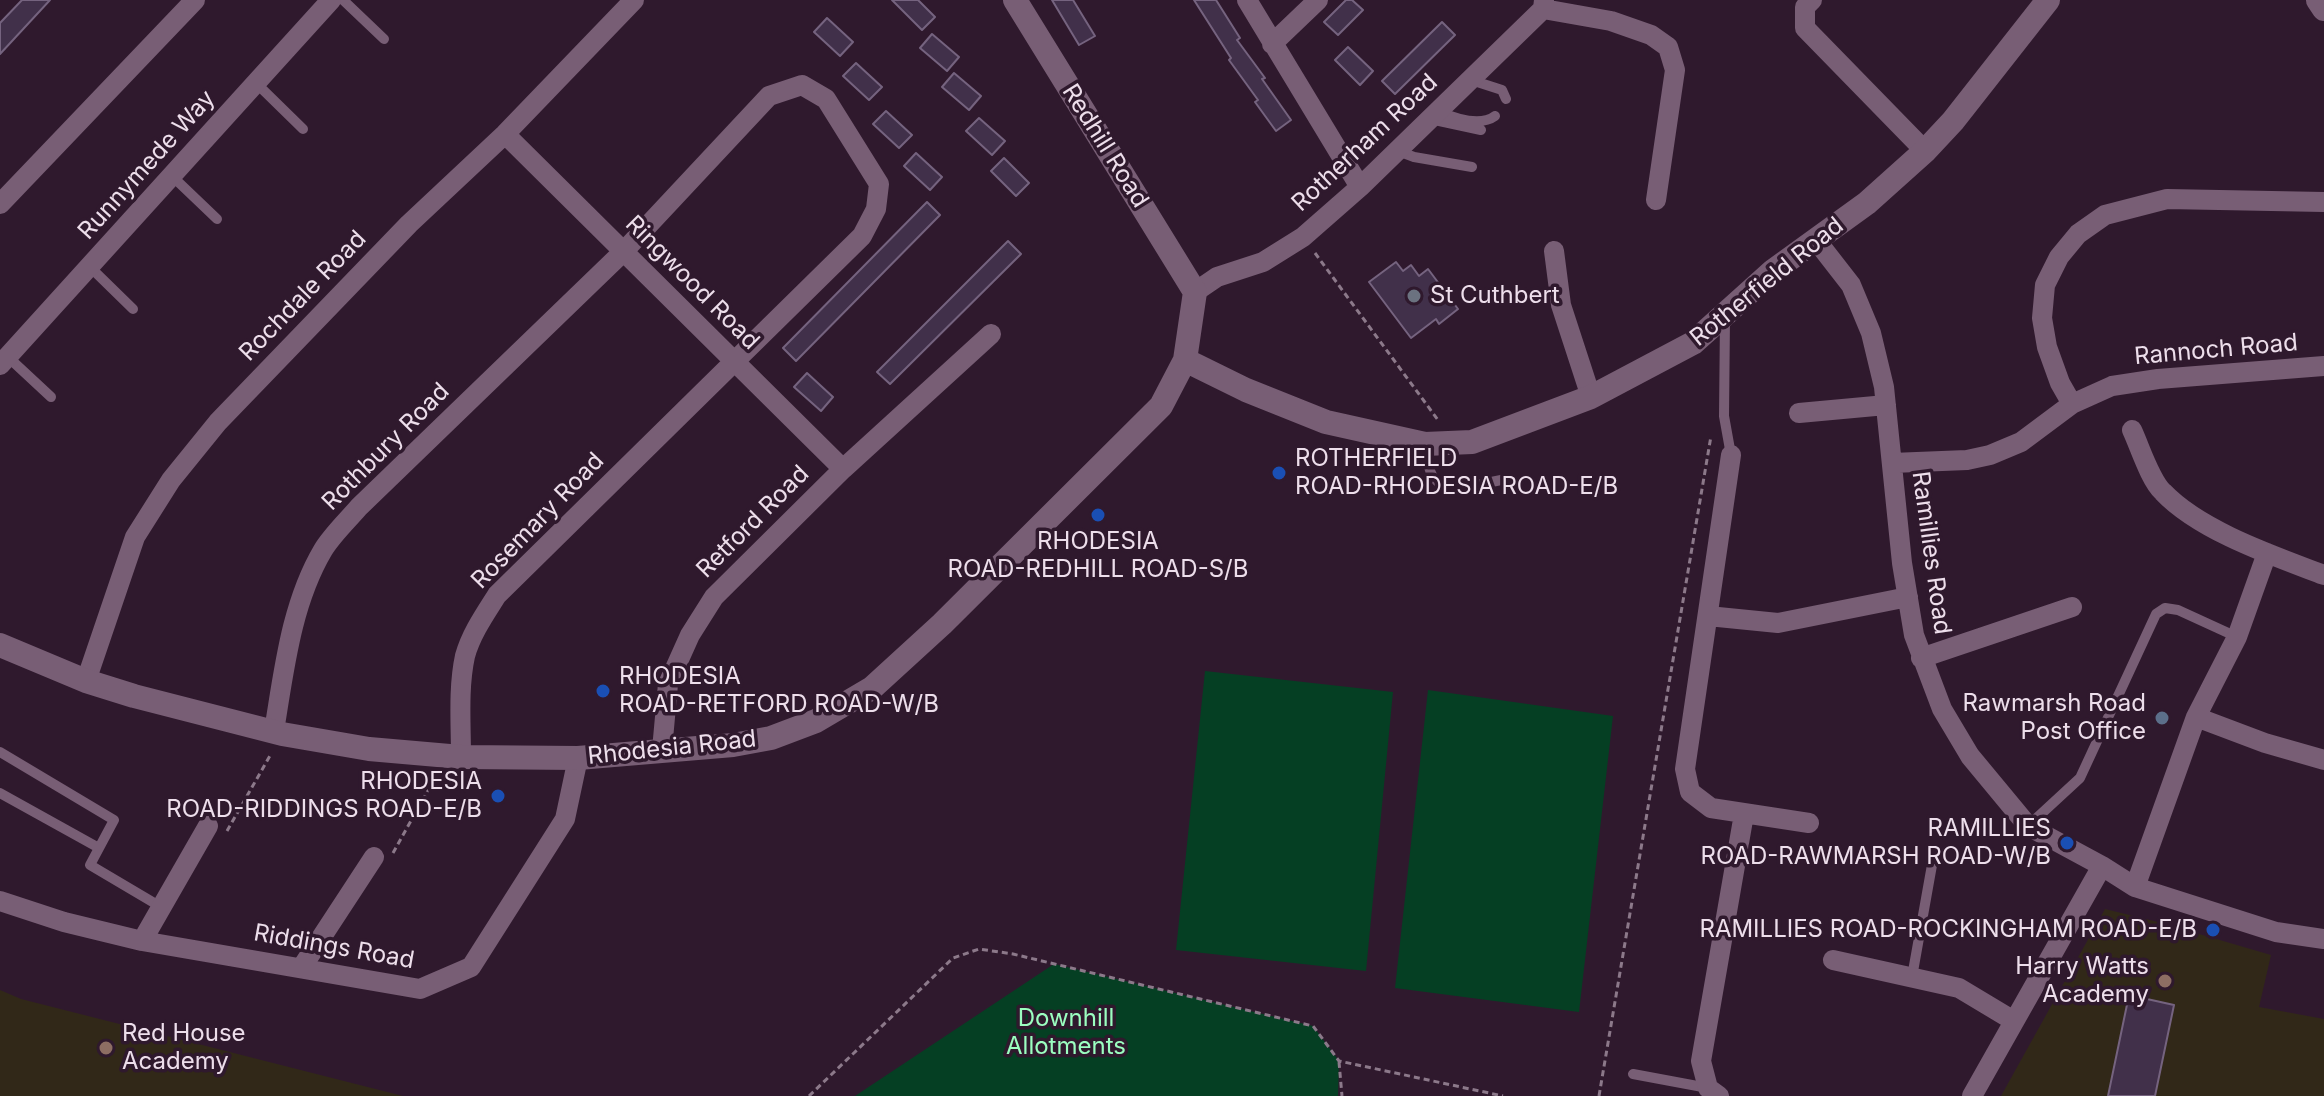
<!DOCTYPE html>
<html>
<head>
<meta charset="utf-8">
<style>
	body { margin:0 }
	canvas { display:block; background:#2f192d }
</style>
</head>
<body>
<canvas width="2324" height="1096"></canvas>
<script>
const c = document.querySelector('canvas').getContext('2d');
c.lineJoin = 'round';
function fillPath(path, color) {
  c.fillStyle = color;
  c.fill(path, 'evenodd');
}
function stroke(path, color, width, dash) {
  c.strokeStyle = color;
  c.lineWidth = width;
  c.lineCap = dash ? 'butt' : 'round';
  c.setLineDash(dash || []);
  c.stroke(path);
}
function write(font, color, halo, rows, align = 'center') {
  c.font = font + ' Inter,sans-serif';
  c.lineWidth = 7;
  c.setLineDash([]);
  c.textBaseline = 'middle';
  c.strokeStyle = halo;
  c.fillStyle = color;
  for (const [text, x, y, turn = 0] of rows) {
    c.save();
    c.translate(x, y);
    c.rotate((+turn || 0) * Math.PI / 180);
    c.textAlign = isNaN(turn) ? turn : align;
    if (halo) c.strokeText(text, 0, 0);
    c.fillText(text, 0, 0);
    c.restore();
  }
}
const education = new Path2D(`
	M2105,909L2158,922L2271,955L2259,1007L2324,1019V1096H2001Z
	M0,990L21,999L403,1096H0Z`);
const green = new Path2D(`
	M1205,671L1393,692L1366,971L1176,950Z
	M1428,690L1613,716L1579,1012L1395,988Z
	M1054,964L1313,1026L1339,1061L1338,1096H855Z`);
const building = new Path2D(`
	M22,0H50L0,54V23Z
	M892,0H918L935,17L922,30Z
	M1052,0H1073L1095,36L1079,45Z
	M1194,0H1216L1240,38L1237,40L1265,78L1262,79L1291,120L1276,131L1255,102L1258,100L1229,60L1231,58Z
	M1346,0H1352L1363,10L1338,35L1324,22Z
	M827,18L853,42L840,56L814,32Z
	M1442,22L1455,35L1395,94L1382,81Z
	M932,34L959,57L947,71L920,48Z
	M1348,47L1373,71L1360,85L1335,60Z
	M856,63L882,87L869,100L843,76Z
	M954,73L981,96L969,110L942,87Z
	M886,111L912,135L899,148L873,124Z
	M979,118L1005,141L992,155L966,131Z
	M916,153L942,177L930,190L904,166Z
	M1004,158L1029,183L1016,196L991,171Z
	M927,202L940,215L796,361L783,348Z
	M1008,241L1021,254L890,384L877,372Z
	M1396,262L1403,271L1411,265L1419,276L1428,269L1458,309L1439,324L1436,319L1411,338L1369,282Z
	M807,373L833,397L821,411L794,387Z
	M2129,995L2174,1005L2155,1096H2108Z`);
const path = new Path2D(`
	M1315,253L1438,420
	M227,831L271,754
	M393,853L436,776
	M1339,1062L1342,1096
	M809,1096L953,958L979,949L1013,954L1313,1026L1339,1061L1503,1096
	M1599,1096L1711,436`);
const lane = new Path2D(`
	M343,0L384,39
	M1471,80L1502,90L1506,99
	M256,83L303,129
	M1438,111C1454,118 1480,127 1495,116
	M1430,119L1481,130
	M1398,151L1414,157L1472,167
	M172,176L217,219
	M90,267L133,309
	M1725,318L1724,416L1731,455
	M8,357L51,397
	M1425,444C1429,467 1427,481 1452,490L1506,479
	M0,752L114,820L90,865L161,907
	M0,793L99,848
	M2028,826L2080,778L2156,614L2165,608L2178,610L2237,637
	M1912,977L1932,865
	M1633,1074L1708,1088`);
const street = new Path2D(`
	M1247,0L1360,187
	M1812,0L1805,7V28L1925,151
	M1543,9L1611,21L1651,35L1668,47L1675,70L1656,200
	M1272,44L1318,0
	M505,134L843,469
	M0,204L195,0
	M1816,240L1851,285L1871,333L1884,387L1902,563L1914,635L1942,709L1970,756L2028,826L2102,866L2135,887L2276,932L2324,939
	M1554,251L1561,305L1591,397
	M1195,292L1217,277L1263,262L1303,237L1360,187L1543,9L1544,0
	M0,365L331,0
	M2072,404L2060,383L2047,347L2042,318L2045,285L2059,257L2078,234L2105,215L2167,199L2324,202
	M1799,413L1886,405
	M2132,430C2140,447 2150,480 2163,492C2200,531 2274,556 2324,575
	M1731,455L1685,769L1690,792L1711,808L1809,823
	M1892,463L1967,460L1990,455L2021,442L2072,404L2112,386L2158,379L2324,366
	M1708,616L1778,623L1908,597
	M1921,658L2072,607
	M86,681L135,537L171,480L218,422L409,224L505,134L634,0
	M2196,717L2265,743L2324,760
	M274,731C284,671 291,604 323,550C332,535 347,521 359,507L624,251L769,96L802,85L826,99L879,184L876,209L862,236L497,595C485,614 471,634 465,656C458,688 461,724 461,757
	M662,750L668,684L690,635L714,597L843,469L991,334
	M2135,887L2196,717L2237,637L2267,553
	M0,901L64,922L142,941L420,989L471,967L565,819L578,758
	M142,941L208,826
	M1833,960L1959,988L2014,1021
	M302,967L374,857
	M1719,1096L1708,1088L1701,1061L1744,814
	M1972,1096L2102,866`);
const secondary = new Path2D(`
	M2318,0L2324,9
	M1185,360L1246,390L1326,422L1425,444L1472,442L1591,397L1693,343L1773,271L1867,203L1925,151L1953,121L2048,0
	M0,645L86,681L134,696L282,734L369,749L461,757L578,758L733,745L771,738L816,721L872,688L942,624L1161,406L1185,360L1195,292L1015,0`);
const markers = [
	[1414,296,8,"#6b7280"],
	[1279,473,8,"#1a4fb4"],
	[1098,515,8,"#1a4fb4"],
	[603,691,8,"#1a4fb4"],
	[2162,718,8,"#5c6f8a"],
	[498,796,8,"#1a4fb4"],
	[2067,843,8,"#1a4fb4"],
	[2213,930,8,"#1a4fb4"],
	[2165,981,8,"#8d6e63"],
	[106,1048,8,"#8d6e63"]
];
const streetNames = [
	["Rotherham Road",1365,143,-43],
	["Redhill Road",1105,146,58],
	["Runnymede Way",147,165,-48],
	["Rotherfield Road",1767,282,-39],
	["Ringwood Road",692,283,45],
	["Rochdale Road",303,296,-46],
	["Rannoch Road",2216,350,-5],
	["Rothbury Road",386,447,-45],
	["Rosemary Road",538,521,-46],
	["Retford Road",753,522,-45],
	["Ramillies Road",1931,553,82],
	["Rhodesia Road",672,748,-6],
	["Riddings Road",334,947,10]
];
const poiNames = [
	["St Cuthbert",1430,296,"left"],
	["ROTHERFIELD",1295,459,"left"],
	["ROAD-RHODESIA ROAD-E/B",1295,487,"left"],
	["RHODESIA",1098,542,"center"],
	["ROAD-REDHILL ROAD-S/B",1098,570,"center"],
	["RHODESIA",619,677,"left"],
	["ROAD-RETFORD ROAD-W/B",619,705,"left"],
	["Rawmarsh Road",2146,704],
	["Post Office",2146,732],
	["RHODESIA",482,782],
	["ROAD-RIDDINGS ROAD-E/B",482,810],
	["RAMILLIES",2051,829],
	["ROAD-RAWMARSH ROAD-W/B",2051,857],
	["RAMILLIES ROAD-ROCKINGHAM ROAD-E/B",2197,930],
	["Harry Watts",2149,967],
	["Academy",2149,995],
	["Red House",122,1034,"left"],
	["Academy",122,1062,"left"]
];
const parkNames = [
	["Downhill",1066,1019],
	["Allotments",1066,1047]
];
fillPath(education, '#312818');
fillPath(green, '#053f23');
fillPath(building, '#41304a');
stroke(building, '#75637f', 2);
stroke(path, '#8c798a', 3, [6, 4]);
stroke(lane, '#785e75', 10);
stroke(street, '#785e75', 20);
stroke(secondary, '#785e75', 24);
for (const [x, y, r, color] of markers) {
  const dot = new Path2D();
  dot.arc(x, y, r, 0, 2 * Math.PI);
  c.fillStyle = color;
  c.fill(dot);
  stroke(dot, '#2f192d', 3);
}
write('24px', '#eddeeb', '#2f192d', streetNames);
write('24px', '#eddeeb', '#2f192d', poiNames, 'right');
write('24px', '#9bfec0', '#2f192d', parkNames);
</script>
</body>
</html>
